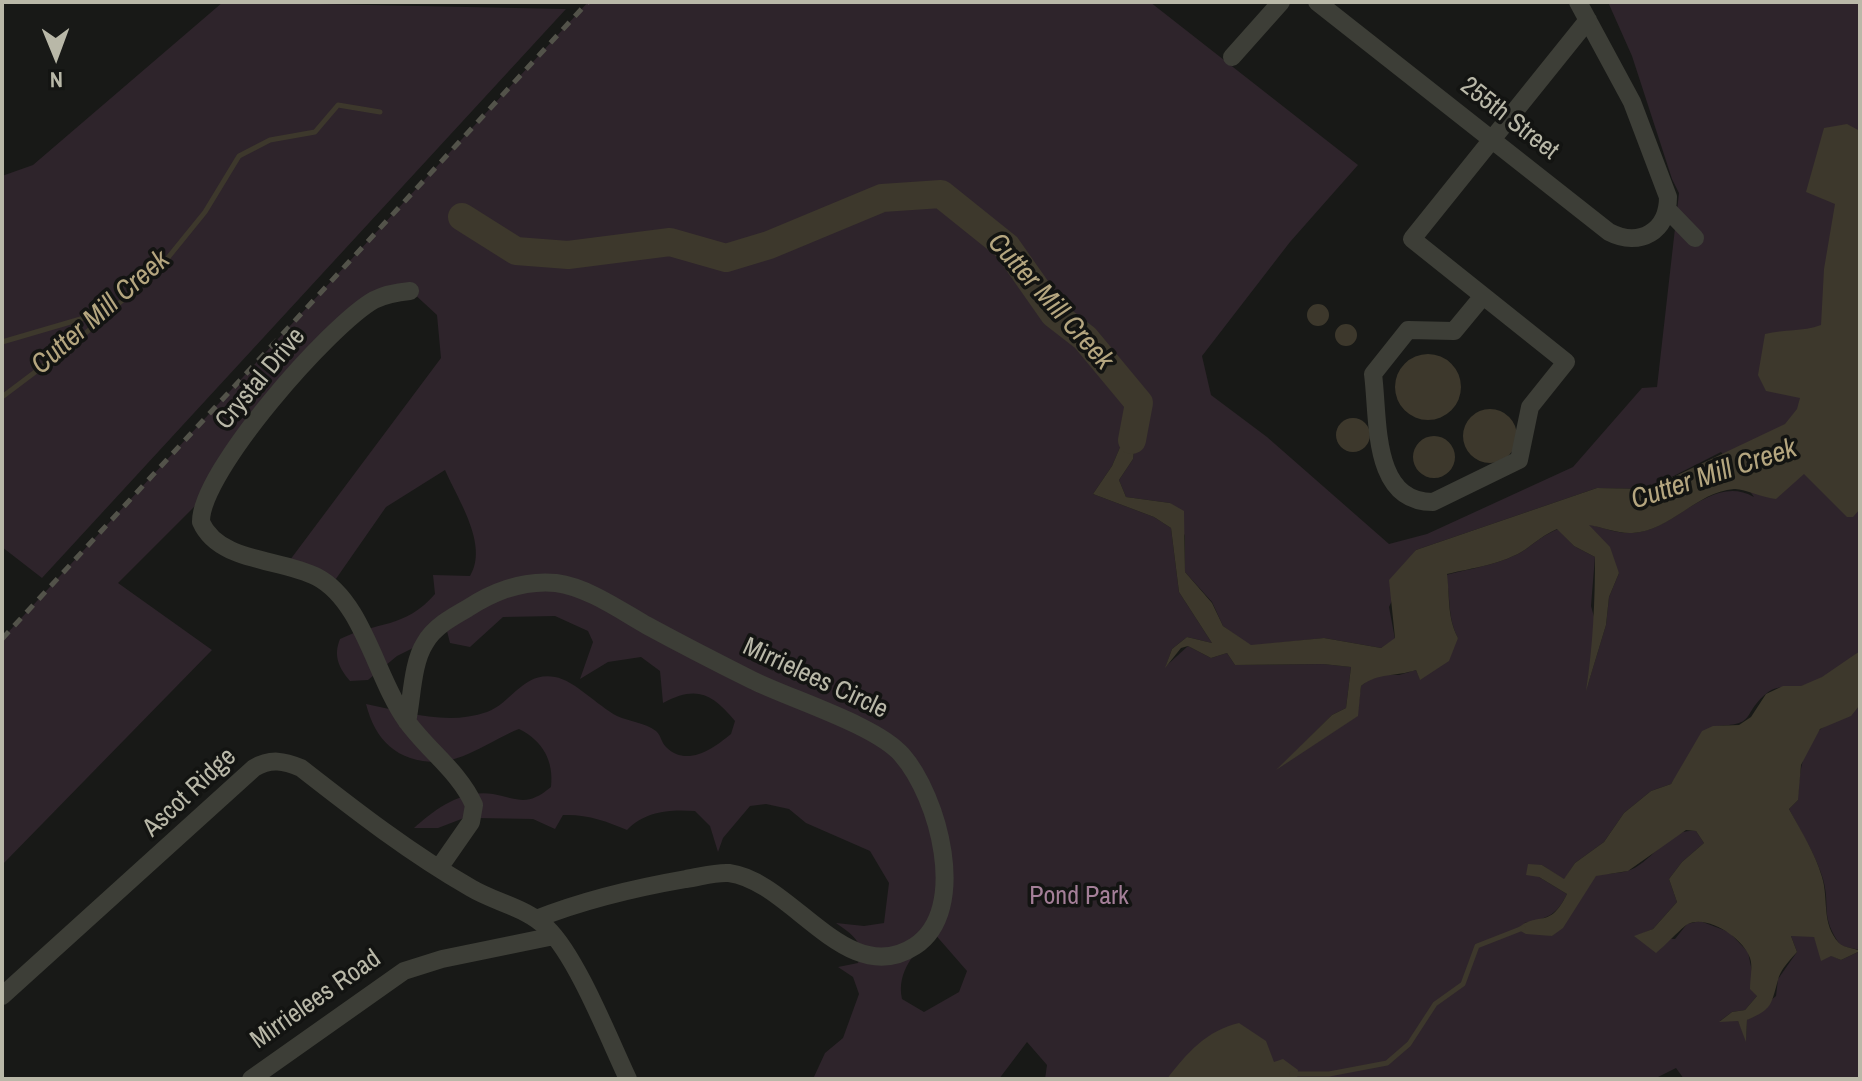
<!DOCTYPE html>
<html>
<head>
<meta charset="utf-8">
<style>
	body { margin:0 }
	#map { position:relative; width:1862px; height:1081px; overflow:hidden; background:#181917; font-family:"Archivo Narrow",sans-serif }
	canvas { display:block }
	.frame { position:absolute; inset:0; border:4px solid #b9b8a8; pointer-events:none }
	.north { position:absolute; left:16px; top:16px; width:80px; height:80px; -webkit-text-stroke:6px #131412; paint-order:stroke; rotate:179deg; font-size:22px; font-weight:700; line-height:32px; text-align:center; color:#b9b8a8 }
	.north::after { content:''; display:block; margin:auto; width:28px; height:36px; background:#b9b8a8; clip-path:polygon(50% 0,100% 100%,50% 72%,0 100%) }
</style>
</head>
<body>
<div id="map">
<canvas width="1862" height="1081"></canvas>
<div class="frame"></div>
<div class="north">N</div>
</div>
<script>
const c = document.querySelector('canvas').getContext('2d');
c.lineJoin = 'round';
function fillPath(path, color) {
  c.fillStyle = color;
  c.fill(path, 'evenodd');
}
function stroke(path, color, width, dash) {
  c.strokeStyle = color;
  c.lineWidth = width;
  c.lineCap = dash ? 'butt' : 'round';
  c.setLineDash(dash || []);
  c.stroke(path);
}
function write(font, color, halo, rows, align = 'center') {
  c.font = font + ' "Archivo Narrow",sans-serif';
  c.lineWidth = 7;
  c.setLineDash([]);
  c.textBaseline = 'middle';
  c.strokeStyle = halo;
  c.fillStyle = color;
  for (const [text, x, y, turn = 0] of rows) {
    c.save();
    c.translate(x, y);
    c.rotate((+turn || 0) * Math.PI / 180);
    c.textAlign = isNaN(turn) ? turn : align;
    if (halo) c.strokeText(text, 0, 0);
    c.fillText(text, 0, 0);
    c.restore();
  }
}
const green = new Path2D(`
	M223,2L566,9L42,578L2,547V176L33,165Z
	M588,2H1150L1358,165L1290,242L1202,356L1211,395L1267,437L1389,544L1427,534L1573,467L1642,388L1657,387L1679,193L1672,179L1632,56L1608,2H1860V651C1844,665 1823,680 1802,686C1789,689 1778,684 1767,693C1740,715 1759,725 1714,726L1671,784L1651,791L1624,813L1604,842L1575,863L1564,880L1542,865L1539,877L1567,894C1557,915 1547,919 1524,923L1552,936L1596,875C1606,873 1617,874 1627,871C1652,864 1667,827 1696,831L1704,843L1682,862L1669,879L1677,902L1653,929L1635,937L1675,939L1687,924L1700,921L1729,932L1748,952L1757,996L1745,1010L1732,1012L1720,1021H1738L1746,1039L1747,1020L1776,996L1778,979L1797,952L1791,936H1814L1819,950L1841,960L1860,951V1079H1684L1676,1068L1654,1079H1045L1047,1065L1027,1042L999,1079H813L825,1053L843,1038L859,994L853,977L838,967L858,963C867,943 851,934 836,923L864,926L884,923L889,883L870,851L806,823L789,809L766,804L750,806L723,838L718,852L710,826L695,811C670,809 645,811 627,830C606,821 587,814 563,815L555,829L533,819L477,818H464L438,828H414C435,809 462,789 493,794C519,799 527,807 551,787C554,761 543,741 519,729C495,738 463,762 437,762C397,762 375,740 366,704C406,712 447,726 487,712C512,703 523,671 555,677C574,680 598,706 617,716C630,722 644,722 656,731C661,735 661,742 666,747C687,768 714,748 731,734L735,721C712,693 696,685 663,703L660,671L641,657L608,662L580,679L593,642L588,631L555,616L503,617L470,647L450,643L447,631L397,656L368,680L350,681C339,668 333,656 340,639C377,621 405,629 435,594L433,575L470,576C489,545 458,500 445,470L386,507L331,586L287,564L441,358L437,315L411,291L399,293L330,338L211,490L118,583L212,650L2,865V639ZM1138,406L1133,459L1119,480L1126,497L1170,503L1185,536V572L1212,602L1223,626L1250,646L1324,638L1381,648L1395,639L1389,607L1416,550L1597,488L1648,489L1721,452L1754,497C1711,472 1675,532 1631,533C1618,534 1601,527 1587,524L1619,573L1609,597L1606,625L1588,684L1596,624L1591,606L1595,557L1574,546L1558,529C1544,535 1537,541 1526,549C1504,564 1472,568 1446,575C1451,598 1447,617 1458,638L1420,679L1416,670L1399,675L1376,674L1361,686L1357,716L1282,765L1332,715L1346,708L1351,667L1323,664L1235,665L1227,653L1211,658L1188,646L1166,666L1172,649L1187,637L1212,643L1179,592L1171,528L1154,517L1093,494L1112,466ZM933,932L967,971L959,992L924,1012L902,999C896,971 916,952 933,932Z
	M1860,705V950L1841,946C1819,915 1831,908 1823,879C1816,855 1800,831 1789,809L1798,800C1798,778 1803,742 1822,728C1836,719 1849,719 1860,705Z`);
const water = new Path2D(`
	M1847,124L1860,131V509L1853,517H1847L1804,474L1776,499C1763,498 1743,488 1734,489C1696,492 1671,531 1632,533C1619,534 1602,527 1589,525L1610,547L1619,573L1609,597L1606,625L1586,691C1593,645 1595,602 1595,557L1574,546L1557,529C1544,535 1537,541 1526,549C1504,564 1472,568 1447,574C1450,598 1447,617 1458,638L1449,661L1420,680L1416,670C1395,677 1379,672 1361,686L1358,716L1276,770L1332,715L1346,708L1351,667L1323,664L1235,665L1227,653L1211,658L1188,646L1181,648L1165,668L1172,649L1187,637L1212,643L1179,592L1171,528L1154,517L1093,494L1112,466L1139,403L1133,459L1119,480L1126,497L1170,503L1184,511L1185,572L1212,603L1223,626L1251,645L1324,638L1381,648L1395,638L1389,580L1416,550L1597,488L1648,489L1785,424L1797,409L1800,398L1766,391L1758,375L1765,334C1785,329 1802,332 1821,325L1824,269L1835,204L1806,192L1824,128Z
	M1307 315a11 11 0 1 1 22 0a11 11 0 1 1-22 0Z
	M1335 335a11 11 0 1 1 22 0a11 11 0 1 1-22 0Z
	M1395 387a33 33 0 1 1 66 0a33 33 0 1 1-66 0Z
	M1463 436a27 27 0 1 1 54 0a27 27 0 1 1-54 0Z
	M1336 435a17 17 0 1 1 34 0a17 17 0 1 1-34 0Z
	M1413 457a21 21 0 1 1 42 0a21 21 0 1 1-42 0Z
	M1860,651V705L1851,716L1820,729L1801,765L1798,800L1789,809C1801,831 1815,853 1822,877C1829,900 1821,923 1839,943C1844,948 1855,948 1860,951L1841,960L1831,956L1821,961L1814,937L1791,936L1797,952C1790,960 1780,970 1778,980C1771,1004 1773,1009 1747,1020L1746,1042L1738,1021L1719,1022L1732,1012L1745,1010L1757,996L1750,989C1750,979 1753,966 1750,958C1744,939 1708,914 1688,924C1682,927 1665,946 1656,953L1634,936L1653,929L1677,902L1669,879L1682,862L1704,843L1696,831L1686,830L1628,871L1596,876L1563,928L1552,936L1526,934L1517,929C1538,910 1549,931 1567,894L1539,877L1526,875L1528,864L1542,865L1564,879L1575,863L1604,842L1624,813L1651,791L1671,784L1702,731L1713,726L1739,725L1751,717L1766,694L1783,686H1801L1822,677Z
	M1239,1023L1266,1041L1274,1062L1283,1059L1298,1070L1297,1079H1167C1186,1054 1207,1030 1239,1023Z`);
const stream = new Path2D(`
	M2,342L108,311
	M2,397L79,339L162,265L205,212L239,156L270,140L315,132L338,105L380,112
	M1292,1074H1329L1387,1063L1409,1044L1435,1004L1463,984L1477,946L1523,928`);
const river = new Path2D(`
	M462,217L516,251L568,255L670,242L726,258L769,245L882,198L941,194L1007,247L1054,314L1085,338L1139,403L1132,440`);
const minor = new Path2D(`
	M1317,2L1609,232C1640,248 1668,231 1668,197L1632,102L1578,2
	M1232,57L1281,2
	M1668,210L1695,238
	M410,291C399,292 384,295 374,300C330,325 200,472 201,522C219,563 281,558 317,577C363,601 376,678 406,720C427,750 459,771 474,805L471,822L439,868
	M1483,296L1454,331L1408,330L1373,374C1379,419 1371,502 1433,502L1519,460L1530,407L1566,362L1412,239L1588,20
	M407,722C412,699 412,663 425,643C434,627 452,617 468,608C494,591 524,580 556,583C587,587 620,610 646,625C681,644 716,662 752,680C790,699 876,725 902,755C938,796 970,910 915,946C847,991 792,881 729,873C715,872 700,877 686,879C634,888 584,900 536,919
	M2,996L254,768C271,758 284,761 301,768C356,811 410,853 471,888C496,903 526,907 547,928C577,957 609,1039 628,1079
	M251,1079L404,971L442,959L554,936`);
const rail = new Path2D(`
	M2,639L588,2`);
const streetNames = [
	["255th Street",1509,119,38],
	["Crystal Drive",261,379,-50],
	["Mirrielees Circle",815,679,25],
	["Ascot Ridge",190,793,-43],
	["Mirrielees Road",316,1000,-35]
];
const parkNames = [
	["Pond Park",1079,897]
];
const waterNames = [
	["Cutter Mill Creek",1050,302,48],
	["Cutter Mill Creek",101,313,-41],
	["Cutter Mill Creek",1714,475,-18]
];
fillPath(green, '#2e242b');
fillPath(water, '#3d382c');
stroke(stream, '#3d382c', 5);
stroke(river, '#3d382c', 28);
stroke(minor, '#3d3e37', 18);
stroke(rail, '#53534a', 5, [10, 8]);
write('26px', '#b9b8a8', '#131412', streetNames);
write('26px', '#a47f98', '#131412', parkNames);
write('italic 28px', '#b5a67f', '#131412', waterNames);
</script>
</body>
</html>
